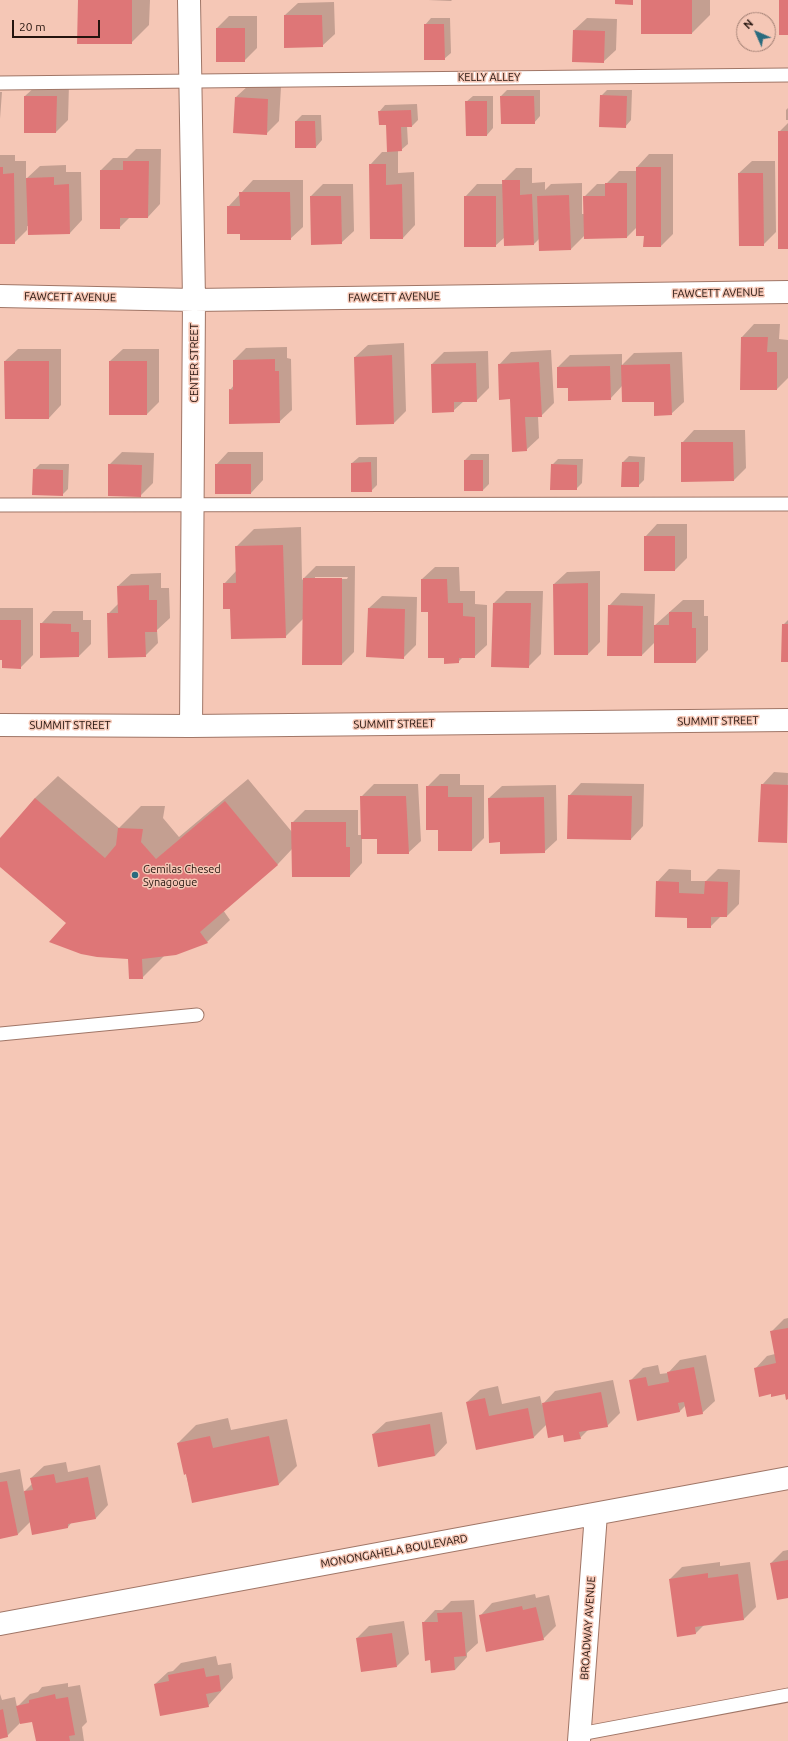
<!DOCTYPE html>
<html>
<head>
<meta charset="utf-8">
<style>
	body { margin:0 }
	#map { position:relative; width:788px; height:1741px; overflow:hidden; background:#f5c7b6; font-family:Ubuntu,sans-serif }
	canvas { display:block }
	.north { position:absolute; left:736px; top:12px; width:40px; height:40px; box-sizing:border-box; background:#f5c7b6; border:1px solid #a17f73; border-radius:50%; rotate:315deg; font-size:11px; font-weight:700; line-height:16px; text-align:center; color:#24140e }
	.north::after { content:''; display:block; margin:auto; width:14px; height:18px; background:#2a6b7e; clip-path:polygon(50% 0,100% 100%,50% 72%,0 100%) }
	.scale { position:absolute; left:12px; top:20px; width:88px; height:18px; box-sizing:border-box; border:2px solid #24140e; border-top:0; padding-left:5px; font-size:12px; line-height:14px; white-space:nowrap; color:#24140e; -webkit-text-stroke:3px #f5c7b6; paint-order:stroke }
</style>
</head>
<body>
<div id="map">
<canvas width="788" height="1741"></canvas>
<div class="north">N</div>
<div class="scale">20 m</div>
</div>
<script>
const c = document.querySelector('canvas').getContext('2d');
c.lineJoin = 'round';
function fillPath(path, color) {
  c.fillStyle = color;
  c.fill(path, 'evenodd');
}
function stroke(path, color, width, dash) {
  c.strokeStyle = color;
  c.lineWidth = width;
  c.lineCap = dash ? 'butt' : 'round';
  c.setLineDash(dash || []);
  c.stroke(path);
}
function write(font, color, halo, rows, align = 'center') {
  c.font = font + ' Ubuntu,sans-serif';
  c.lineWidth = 3;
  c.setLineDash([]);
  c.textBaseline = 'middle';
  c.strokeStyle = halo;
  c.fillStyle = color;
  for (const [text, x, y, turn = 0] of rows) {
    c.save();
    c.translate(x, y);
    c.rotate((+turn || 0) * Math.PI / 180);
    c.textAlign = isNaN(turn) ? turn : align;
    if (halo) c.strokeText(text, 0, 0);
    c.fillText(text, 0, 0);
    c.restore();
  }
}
const shadow = new Path2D(`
	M79,0H150L149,25L131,43Z
	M428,0H452L451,1Z
	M642,0H710V15L692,33Z
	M334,2L335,34L322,46L285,15L298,3Z
	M229,16H257V48L244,61L217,28Z
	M431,18H450L451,53L444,59L425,25Z
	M587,18L617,19L616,50L603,62L574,30Z
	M38,84H69L68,120L56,132L25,96Z
	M249,85L281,87L279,121L266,134L236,97Z
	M507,90H540V116L534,123L501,96Z
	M607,90H632L631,120L625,127L601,96Z
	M0,92H2L0,119Z
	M473,96H493V128L487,135L466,102Z
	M417,104L418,120L412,126H407L408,144L401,150H398V173L414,172L415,225L403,238L370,165L382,152H388L387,124L379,112L385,105Z
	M788,108V120H786V110Z
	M302,115H321L322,140L316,147L296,121Z
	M788,123V248L779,132Z
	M136,149H161L160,204L148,217H130L119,228L101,170L113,158H127Z
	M649,154H673V234L661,246L645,235L637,227L627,237L585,235L571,249L540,238L534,244L505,237L495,246L465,197L477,184H503V181L516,168H532V183L545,182V190L551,184L582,183V214H584V197L597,184H606L619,171H637V167Z
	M0,155H15V161H26V179L40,166L66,165V172H81L82,220L70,233L27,226V230L14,243H0Z
	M752,161H775L776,232L763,245L739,173Z
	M253,180H303V227L290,239L241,233L228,207Z
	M323,184H353L354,231L341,243L311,196Z
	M754,324H780L779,339L788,340V378L777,389H741L742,337Z
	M404,343L406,411L394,423L355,357L368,345Z
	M287,347V358L291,359L292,410L279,422L230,390L234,385V360L246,348Z
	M18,349H61V405L49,418L5,361Z
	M123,349H159V402L147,414L110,361Z
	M551,350L554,403L541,416H538L539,438L526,450L499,365L511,352Z
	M488,351L489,388L476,401H464L453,411L432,364L444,352Z
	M682,352L684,402L671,414L655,400L622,386L610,399L568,387L558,367L570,355L622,354V365L634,353Z
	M694,430H745L746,468L734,480L682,443Z
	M122,452L154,453L153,483L140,496L109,465Z
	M228,452H263V480L251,493L216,465Z
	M471,454H489V484L483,490L465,460Z
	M629,456L645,457L644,480L638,486L623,462Z
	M359,457H377V485L371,491L352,463Z
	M558,459H583L582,483L576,489L552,465Z
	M40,464H69L68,489L62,495L34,470Z
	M657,524H687V558L675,570L645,537Z
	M301,527L302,580L316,566H355L354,652L342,664L303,619L285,637L231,608L224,584L237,570L236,547L254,529ZM315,577H348L347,579H315Z
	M435,567H459L460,591H475V604L487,605V645L474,657H463L458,662L429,611L422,579Z
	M600,571V642L588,654L554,584L567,572Z
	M161,573V588H169L170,618L157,630L158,643L145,656L108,614L119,603L118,586L131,574Z
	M506,591H543L541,654L528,667L494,603Z
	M621,593L655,594L654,626L683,600H704V616H708V650L696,662L655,642L642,655L609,606Z
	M382,596L417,597L416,645L403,658L369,608Z
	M0,608H33V655L20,668L0,659Z
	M53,611H83V620H91V644L79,656L41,624Z
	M788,620V661L783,625Z
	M774,772L788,773L787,842L762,785Z
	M440,774H460V785H484V838L472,850L439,829L427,787Z
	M58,776L119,828L141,806H165L163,818L179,837L248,779L292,832V823L305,810H358V835H362L361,797L374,784H418L421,841L408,853L378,838H362V863L350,876L292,849L278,864L223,910L230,920L207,942L165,955L142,978L129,958L67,923L0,866V840L35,798Z
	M581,783L644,784L643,826L631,839L569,796Z
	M556,785L557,840L544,852L501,841L489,798L502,786Z
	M669,869L691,870V881H706L718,869L740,870L739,904L727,916H721L710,927L688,917L657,882Z
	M788,1318V1398L786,1392L755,1369L767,1356L775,1354L771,1332L784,1319Z
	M706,1355L715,1401L702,1413L686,1405L679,1412L630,1381L643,1368L658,1365L660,1374L668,1373L680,1360Z
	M613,1380L620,1413L607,1426L588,1430L580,1438L564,1434L547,1424L534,1437L477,1449L467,1402L480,1390L498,1386L502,1404L540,1396L542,1405L555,1391Z
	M442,1412L447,1443L435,1456L373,1434L386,1422Z
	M228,1418L231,1430L287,1419L297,1466L279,1484L193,1502L178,1443L196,1425Z
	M66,1462L68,1472L100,1465L108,1505L96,1518L72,1522L68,1527L31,1521L18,1534L0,1538V1473L20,1469L24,1492L32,1484L31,1478L44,1466Z
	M788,1550V1597L771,1563L783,1551Z
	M720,1562V1566L750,1562L756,1607L744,1619L704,1625L696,1633L678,1636L670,1579L682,1567Z
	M535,1594L536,1598L549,1595L556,1626L543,1639L480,1616L492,1603Z
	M474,1600L478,1643L467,1653V1657L455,1670L431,1659L423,1623L435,1610H442L451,1601Z
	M404,1621L409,1654L397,1666L357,1638L369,1626Z
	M216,1656L218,1665L231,1663L233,1678L208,1706L155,1684L168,1672L173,1671L181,1663Z
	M68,1683V1687L80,1685L87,1722L82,1727L84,1741H37L33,1721L20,1723L7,1736L0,1738V1694L2,1700L15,1697L17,1707L30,1694L38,1692L42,1687Z`);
const building = new Path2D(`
	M78,0H132V44H77Z
	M615,0H633V5L615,4Z
	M641,0H692V34H641Z
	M779,0H788V35H779Z
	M284,15H322L323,47L284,48Z
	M424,24H444L445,60H424Z
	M216,28H245V62H216Z
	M573,30L605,31L604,63L572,62Z
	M600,95L627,96L626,128L599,127Z
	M24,96H57L56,133H24Z
	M500,96H534L535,124H501Z
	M235,97L268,99L267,135L233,133Z
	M465,101H487V136H466Z
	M411,110L412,127H401L402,151L387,152L386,125H379L378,111Z
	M295,121H315L316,148H295Z
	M778,131H788V249H778Z
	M123,161H149L148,218H120V229H100V170H123Z
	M369,164H386V185L402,184L403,239H370Z
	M0,167H3V174L14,173L15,244H0Z
	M636,167H661V247H643L644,236H636Z
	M738,173H763L764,246H739Z
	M54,177V185L69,184L70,234L28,235L26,178Z
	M502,180H520V195L532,194L534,245L504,246Z
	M605,183H627V238L584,239L583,196H605Z
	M239,192H290L291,240H240V234H227V206H240Z
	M569,195L571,250L539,251L537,196Z
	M310,196H341L342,244L311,245Z
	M464,196H496V247H464Z
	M741,337H768L767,352H777V390H740Z
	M392,355L394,424L356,425L354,357Z
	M275,359V371H279L280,423L229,424V389L233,390V360Z
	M4,361H49V419H5Z
	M109,361H147V415H109Z
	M539,362L542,417H525L527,451L512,452L510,399L499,400L498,364Z
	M476,363L477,402H454V412L432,413L431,364Z
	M670,364L672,415L654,416V402H622L621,365Z
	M610,366L611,400L568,401V388H557V367Z
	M681,442H733L734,481L681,482Z
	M464,460H483V491H464Z
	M371,462L372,492H351V463Z
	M622,462H639V487H621Z
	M108,464L142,465L141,497L108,496Z
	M215,464H251V494H215Z
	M551,464L577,465V490H550Z
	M33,469L63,470V496L32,495Z
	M644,536H675V571H644Z
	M283,545L286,638L231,639L230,609H223V583H236L235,546Z
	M303,578H342V665H302Z
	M421,579H447L448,603H463V616L475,617V658H459V663L444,664V658H428V612H421Z
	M588,583V655H554L553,584Z
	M149,585V600H157V632H145L146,657L108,658L107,613H118L117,586Z
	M493,603H531L529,668L491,667Z
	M608,605L643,606L642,656H607Z
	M368,608L405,609L404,659L366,657Z
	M669,612H692V628H696V663H654V625H669Z
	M0,620H21V669L2,668V660H0Z
	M40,623L71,624V632H79V657L40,658Z
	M782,624H788V662H781Z
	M761,784L788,785L787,843L758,842Z
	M426,786H448V797H472V851H438V830H426Z
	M568,795L632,796L631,840L567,839Z
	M360,796H406L409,854H377V839H361Z
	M544,797L545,853L500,854V842L489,843L488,798Z
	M35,798L105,858L116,845L118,828L143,829L141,842L156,859L225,801L278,865L200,932L208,943L176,955L142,959L143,979H129L128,959L97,957L81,954L49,942L66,923L0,867V838Z
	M291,822H346V847H350V877H292Z
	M656,881L679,882V893L704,894L705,881L728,882L727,917H711V928H687V918L655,917Z
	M788,1328V1399L786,1400L785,1394L771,1397V1394L759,1397L754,1368L776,1363L770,1331Z
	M694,1367L703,1414L687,1417L684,1402L678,1403L680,1412L637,1421L629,1380L646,1377L648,1386L669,1382L667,1372Z
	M601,1392L608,1427L579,1432L581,1439L564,1442L563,1435L548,1438L542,1403Z
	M485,1398L489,1416L528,1408L534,1438L476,1450L466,1402Z
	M430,1424L435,1456L378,1467L372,1434Z
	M210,1436L213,1448L269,1436L279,1485L192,1503L186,1474L184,1475L177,1443Z
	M54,1474L56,1483L88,1477L96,1519L68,1524V1528L32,1535L24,1491L33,1490L30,1478Z
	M7,1481L18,1535L0,1539V1482Z
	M788,1560V1598L777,1600L770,1563Z
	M708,1573V1578L738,1574L744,1620L695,1627L696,1634L677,1637L669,1579Z
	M522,1606L523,1610L536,1607L544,1640L486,1652L479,1615Z
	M462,1612L466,1656L454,1657L455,1670L431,1673L430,1660L425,1661L422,1622H438L437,1613Z
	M392,1633L397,1667L361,1672L356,1638Z
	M204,1668L206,1677L219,1675L221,1691L206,1694L209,1707L160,1716L154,1684L169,1681L168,1675Z
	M55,1694L56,1699L68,1697L75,1735L69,1736L70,1741H36L32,1722L20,1724L16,1706L29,1703V1700Z
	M3,1709L8,1737L0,1739V1710Z`);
const service = new Path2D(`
	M0,83L788,75
	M0,505L788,504
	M0,1034L197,1015
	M580,1734L788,1695`);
const minor = new Path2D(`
	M189,0L194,300L191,726
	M0,296L194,300L788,292
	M0,725L191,726L788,720
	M0,1624L788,1478
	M579,1741L596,1514`);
const markers = [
	[135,875,4,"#2a6b7e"]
];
const streetNames = [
	["KELLY ALLEY",489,77],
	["FAWCETT AVENUE",718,293,-1],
	["FAWCETT AVENUE",70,297,1],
	["FAWCETT AVENUE",394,297,-1],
	["CENTER STREET",194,363,-90],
	["SUMMIT STREET",718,721,-1],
	["SUMMIT STREET",394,724,-1],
	["SUMMIT STREET",70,725],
	["MONONGAHELA BOULEVARD",394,1551,-10],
	["BROADWAY AVENUE",588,1628,-86]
];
const poiNames = [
	["Gemilas Chesed",143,869],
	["Synagogue",143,882]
];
fillPath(shadow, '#0003');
fillPath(building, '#de7677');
stroke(service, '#a07667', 15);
stroke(minor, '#a07667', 24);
stroke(service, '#fff', 13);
stroke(minor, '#fff', 22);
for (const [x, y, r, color] of markers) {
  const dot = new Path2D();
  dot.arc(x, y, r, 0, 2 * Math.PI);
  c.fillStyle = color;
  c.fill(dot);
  stroke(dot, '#f5c7b6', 1.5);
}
write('11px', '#24140e', '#f5c7b6', streetNames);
write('11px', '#24140e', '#f5c7b6', poiNames, 'left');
</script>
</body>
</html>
